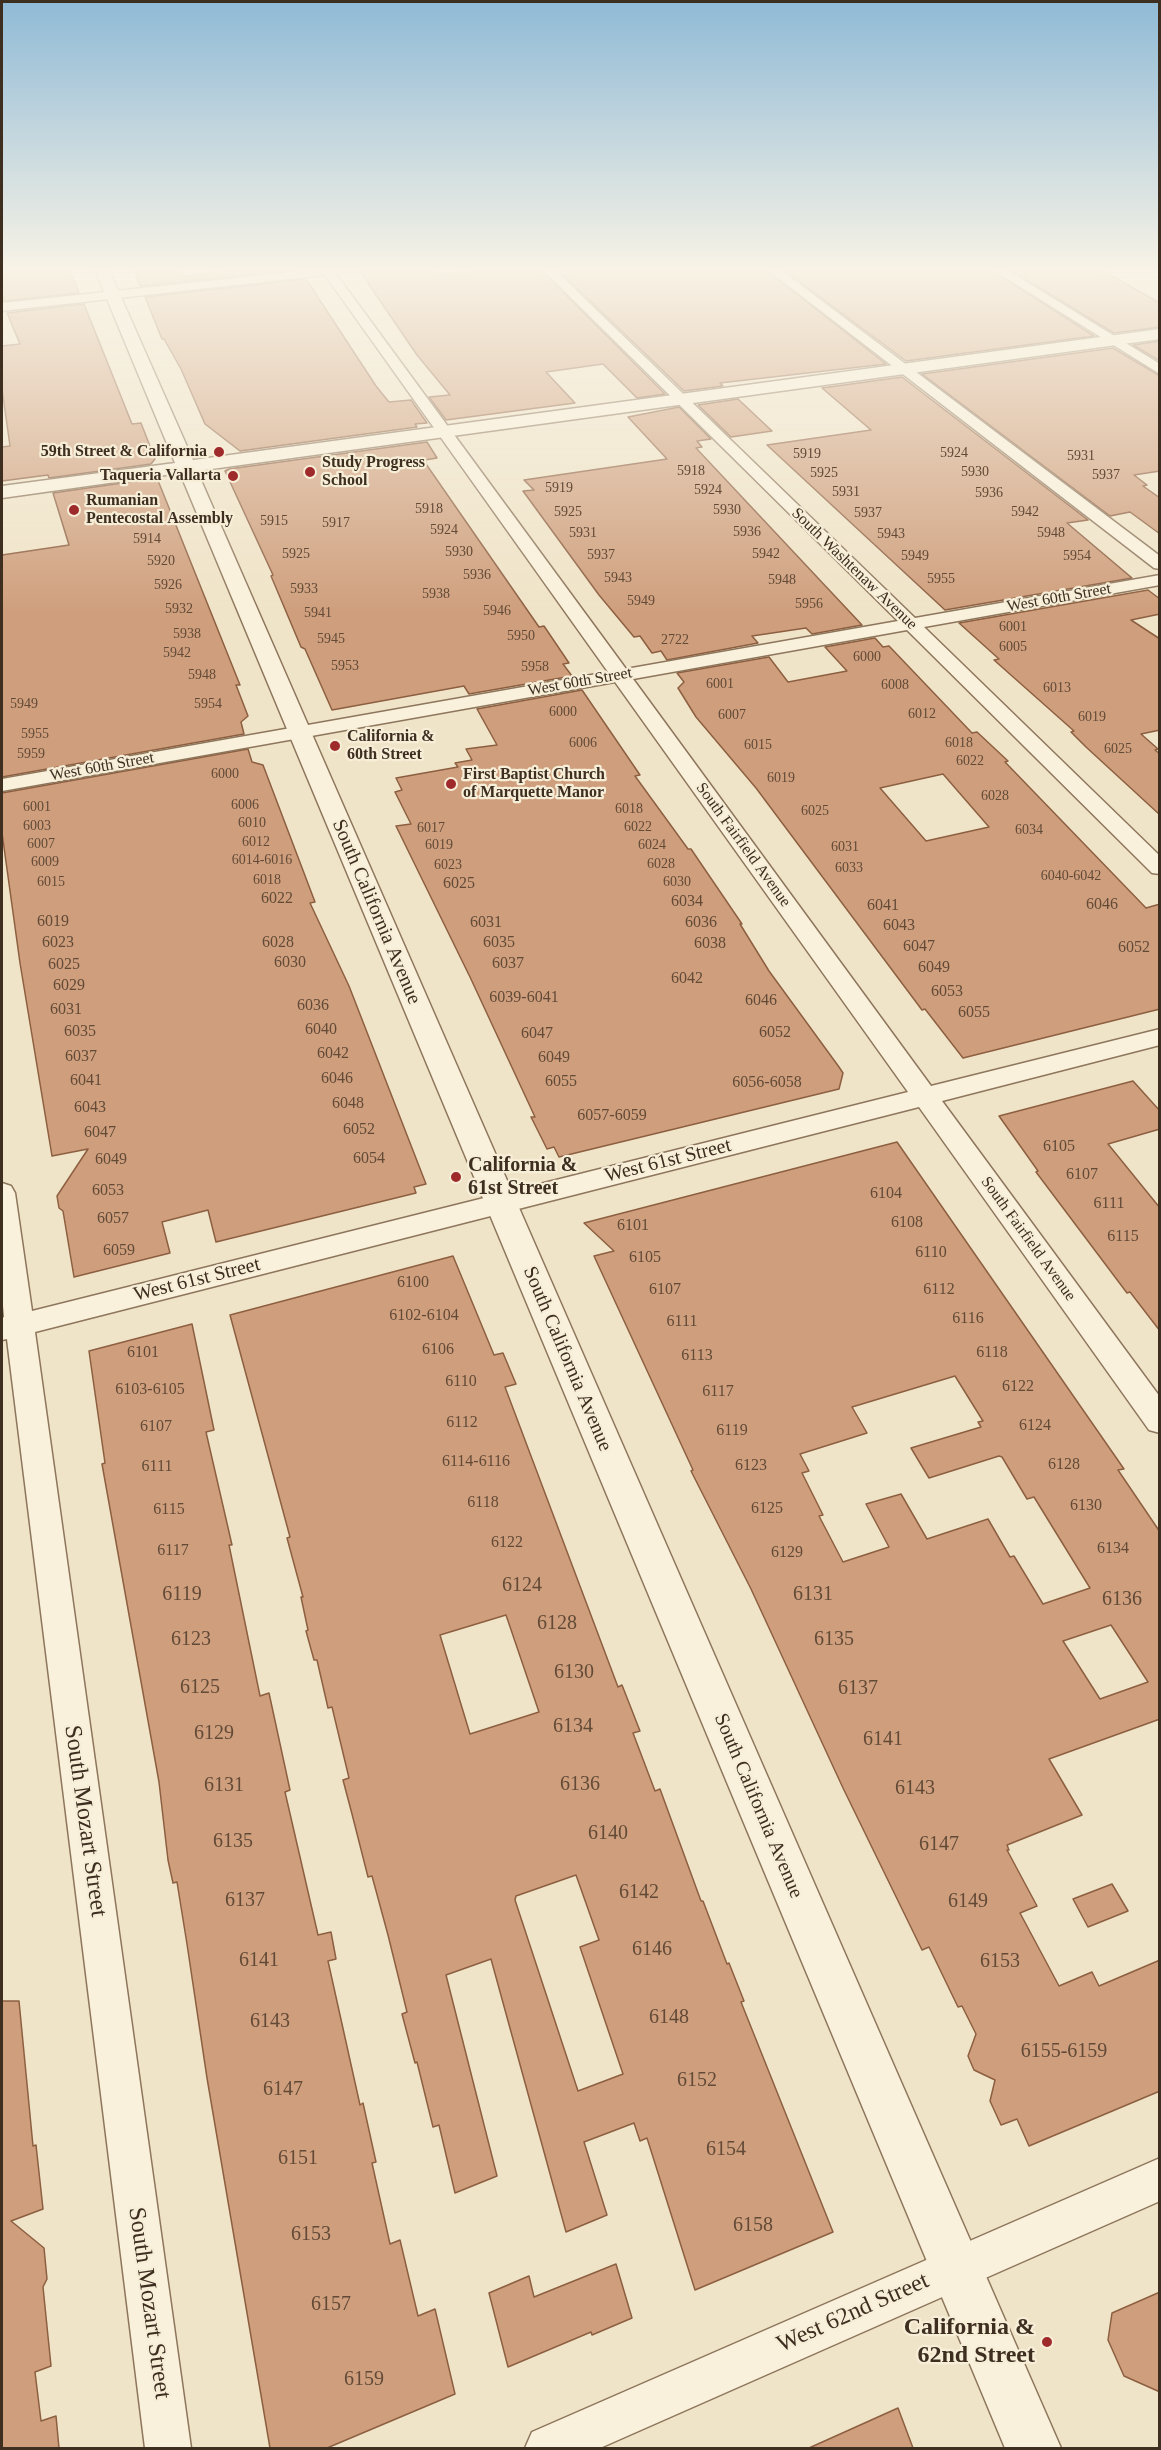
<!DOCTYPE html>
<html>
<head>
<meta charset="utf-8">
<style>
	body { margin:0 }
	#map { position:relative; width:1161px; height:2450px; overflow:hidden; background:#f0e4c8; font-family:"Times New Roman",serif }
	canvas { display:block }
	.frame { position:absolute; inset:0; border:3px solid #3d2e20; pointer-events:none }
</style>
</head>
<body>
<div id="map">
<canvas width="1161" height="2450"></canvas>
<div class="frame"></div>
</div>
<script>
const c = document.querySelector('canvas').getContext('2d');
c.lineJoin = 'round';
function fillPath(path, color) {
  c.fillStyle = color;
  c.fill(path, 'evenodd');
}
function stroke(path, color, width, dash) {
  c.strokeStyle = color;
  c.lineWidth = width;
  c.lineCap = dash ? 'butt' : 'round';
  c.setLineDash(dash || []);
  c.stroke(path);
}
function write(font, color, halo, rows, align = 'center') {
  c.font = font + ' "Times New Roman",serif';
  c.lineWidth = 4.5;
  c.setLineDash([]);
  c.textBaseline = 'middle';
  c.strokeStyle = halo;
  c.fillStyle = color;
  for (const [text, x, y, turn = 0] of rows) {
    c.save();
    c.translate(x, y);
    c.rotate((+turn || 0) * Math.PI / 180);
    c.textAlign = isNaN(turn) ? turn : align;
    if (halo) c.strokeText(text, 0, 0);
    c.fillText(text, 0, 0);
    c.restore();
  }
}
const building = new Path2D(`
	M2,270H70L79,293L4,301L2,293Z
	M134,270H181L184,276L239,270H295L140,286Z
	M359,270H432L436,275L488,270H541L665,394L637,398L603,364L546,372L575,403L446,420L429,397L450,395L417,355Z
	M558,270H766L886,364L720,383L723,386L684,391Z
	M784,270H991L1094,336L906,361Z
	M1010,270H1101L1160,303V327L1114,333Z
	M306,279L376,386L389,402L411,400L427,423L415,424L417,427L240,451L205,424L181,369L164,339H162L145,297Z
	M84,304L132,424L141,423L155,459L151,464L49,478L48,475L2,481V447L10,446L2,389V346L20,344L7,313Z
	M1160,341V361L1133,345Z
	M1113,348L1160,376V471L1134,475L1147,485L1143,486L1160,498V534L1130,512L1110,516L922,374Z
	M902,377L1088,520L1067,523L1132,578L945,610L767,445L871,430L822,388Z
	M738,399L772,431L731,437L698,405Z
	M679,407L711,439L697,441L702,447L696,448L862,625L812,634L806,628L752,636L758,643L667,660L661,651L652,653L640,636L634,637L599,595L523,491L534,490L524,480L667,459L628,417Z
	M427,442L437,458L425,460L426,464L539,627L544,626L569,663L563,664L572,676L469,694L464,686L332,710L305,649L301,647L271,576L273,575L225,471L229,469Z
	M157,478L240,685H236L248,716L241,722L244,734L2,777V555L69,545L53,493Z
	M1148,590L1160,599V614L1131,620L1160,639V730L1141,734L1158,749L1155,750L1160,754V815L1086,747L1071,732L1074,731L994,660L999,659L959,623Z
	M875,638L883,647L889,646L972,733L977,732L1008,761L1005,762L1146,908L1160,904V1009L963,1058L925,1009L922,1010L756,788L696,717L678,688L684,682L677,673L769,657L788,682L847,671L825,647ZM943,774L989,827L926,841L880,788Z
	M582,690L640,775L635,776L688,849H691L742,924H740L769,971L839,1067L843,1073L839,1089L559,1157L554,1147L547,1149L531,1117H535L470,977L396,826L411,824L395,792L402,790L396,778L458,767L455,763L472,760L466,749L497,745L477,709Z
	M248,749L252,762L263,765L315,902L310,903L349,986L426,1184L414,1187L416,1193L216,1242L208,1210L162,1222L170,1253L74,1277L63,1211L59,1208L57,1196L88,1149L52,1156L20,963L2,833V793Z
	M1133,1081L1160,1111V1129L1108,1144L1160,1208V1331L1130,1292L1127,1293L1036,1172L1038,1171L999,1116Z
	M897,1142L1124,1469L1118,1470L1160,1532V1719L1049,1759L1082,1815L1007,1845L1009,1850H1007L1037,1906L1020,1913L1059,1986L1092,1972L1099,1986L1160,1960V2091L1029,2146L1017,2119L1001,2125L990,2101L995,2080L974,2070L968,2056L976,2034L962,2006L958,2007L929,1947L922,1950L843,1788L751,1589L691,1471L693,1470L594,1256L614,1251L584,1223ZM955,1376L983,1421L978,1422L981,1427L911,1448L929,1478L999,1456L1002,1457L1027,1499L1034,1497L1090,1588L1043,1604L1014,1556L1010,1557L988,1519L927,1539L901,1494L866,1504L889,1547L843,1562L819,1516L823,1515L802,1473L809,1471L800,1454L867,1433L852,1407ZM1111,1625L1148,1682L1100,1699L1063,1641Z
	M453,1256L494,1355L503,1353L516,1384L505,1387L618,1687L622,1685L640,1731L633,1733L655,1791L660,1789L701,1901H703L727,1964L729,1963L744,2001L741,2002L833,2232L695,2290L647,2138L640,2141L634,2123L584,2142L607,2215L566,2232L491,1959L446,1975L497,2176L455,2193L439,2125L433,2127L417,2062L415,2063L402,2014L407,2012L388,1935L372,1876L368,1877L352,1814L343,1780L349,1778L332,1707L328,1708L317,1660H314L306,1631L308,1630L301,1597H303L287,1538L290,1537L230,1315ZM506,1615L539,1712L470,1734L440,1635ZM576,1875L599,1940L580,1947L623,2074L578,2091L515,1900L516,1896Z
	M192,1324L214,1430L206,1432L232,1545H229L260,1696L269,1693L290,1790L285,1792L318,1935L331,1932L336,1959L328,1961L360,2105L363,2103L376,2162L372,2163L390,2244L400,2240L418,2316L435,2309L455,2394L327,2448H270L207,2078L187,1944L177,1882L173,1883L168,1860L159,1782L102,1464L105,1463L89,1351Z
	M1112,1884L1128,1911L1088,1927L1073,1899Z
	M2,2001H19L33,2146L36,2145L43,2209L11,2221L44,2248L47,2279L43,2287L51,2366L35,2372L41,2421L56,2416L59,2448H2Z
	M616,2264L632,2318L592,2335L591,2332L508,2367L489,2293L529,2276L534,2297Z
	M1160,2292V2392L1124,2376L1108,2340L1112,2313Z
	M898,2408L913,2448H809Z`);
const minor = new Path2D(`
	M312,270H346L344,273L336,274L626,669L898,621L543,270H555L915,618L1160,575V585L924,627L1160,856V874L1152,873L907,630L633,679L931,1086L1160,1029V1045L942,1101L1160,1397V1433L1149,1430L919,1107L35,1332L191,2448H145L7,1339L2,1340V1318L4,1317L2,1295V1183L11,1186L15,1193L32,1311L908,1092L615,682L2,791V779L608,672L325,275L2,311V303Z
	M768,270H781L1160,556V569L1154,568Z
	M993,270H1007L1160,364V374Z
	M1160,2158V2201L600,2448H525L532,2432Z`);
const tertiary = new Path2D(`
	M95,270H109L193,460L1160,329V339L197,471L1061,2448H1005L180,473L2,498V486L175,463Z`);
const markers = [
	[219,452,6,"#9e2a2b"],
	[310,472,6,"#9e2a2b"],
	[233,476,6,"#9e2a2b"],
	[74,510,6,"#9e2a2b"],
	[335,746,6,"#9e2a2b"],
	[451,784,6,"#9e2a2b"],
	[456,1177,6,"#9e2a2b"],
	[1047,2342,6,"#9e2a2b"]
];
const farNumbernames = [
	["5924",954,453],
	["5919",807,454],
	["5931",1081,456],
	["5918",691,471],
	["5930",975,472],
	["5925",824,473],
	["5937",1106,475],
	["5919",559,488],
	["5924",708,490],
	["5931",846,492],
	["5936",989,493],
	["5918",429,509],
	["5930",727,510],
	["5925",568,512],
	["5942",1025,512],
	["5937",868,513],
	["5915",274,521],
	["5917",336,523],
	["5924",444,530],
	["5936",747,532],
	["5931",583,533],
	["5948",1051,533],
	["5943",891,534],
	["5914",147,539],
	["5930",459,552],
	["5925",296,554],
	["5942",766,554],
	["5937",601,555],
	["5949",915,556],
	["5954",1077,556],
	["5920",161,561],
	["5936",477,575],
	["5943",618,578],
	["5955",941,579],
	["5948",782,580],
	["5926",168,585],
	["5933",304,589],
	["5938",436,594],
	["5949",641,601],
	["5956",809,604],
	["5932",179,609],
	["5946",497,611],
	["5941",318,613],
	["6001",1013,627],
	["5938",187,634],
	["5950",521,636],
	["5945",331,639],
	["2722",675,640],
	["6005",1013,647],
	["5942",177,653],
	["6000",867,657],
	["5953",345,666],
	["5958",535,667],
	["5948",202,675],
	["6001",720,684],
	["6008",895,685],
	["6013",1057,688],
	["5949",24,704],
	["5954",208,704],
	["6000",563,712],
	["6012",922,714],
	["6007",732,715],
	["6019",1092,717],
	["5955",35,734],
	["6006",583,743],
	["6018",959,743],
	["6015",758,745],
	["6025",1118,749],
	["5959",31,754],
	["6022",970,761],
	["6000",225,774],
	["6019",781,778],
	["6028",995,796],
	["6006",245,805],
	["6001",37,807],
	["6018",629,809],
	["6025",815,811],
	["6010",252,823],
	["6003",37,826],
	["6022",638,827],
	["6017",431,828],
	["6034",1029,830],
	["6012",256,842],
	["6007",41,844],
	["6019",439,845],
	["6024",652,845],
	["6031",845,847],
	["6014-6016",262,860],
	["6009",45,862],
	["6028",661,864],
	["6023",448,865],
	["6033",849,868],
	["6040-6042",1071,876],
	["6018",267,880],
	["6015",51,882],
	["6030",677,882]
];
const farPoinames = [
	["59th Street & California",207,452,"right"],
	["Study Progress",322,463],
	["School",322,481],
	["Taqueria Vallarta",221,476,"right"],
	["Rumanian",86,501],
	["Pentecostal Assembly",86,519],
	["California &",347,737],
	["60th Street",347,755],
	["First Baptist Church",463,775],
	["of Marquette Manor",463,793]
];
const farStreetnames = [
	["South Washtenaw Avenue",854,569,44],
	["West 60th Street",1059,598,-10],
	["West 60th Street",580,682,-10],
	["West 60th Street",102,767,-10],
	["South Fairfield Avenue",743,845,54],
	["South Fairfield Avenue",1028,1239,54]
];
const numberNames = [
	["6025",459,884],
	["6022",277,899],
	["6034",687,902],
	["6046",1102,905],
	["6041",883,906],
	["6019",53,922],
	["6031",486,923],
	["6036",701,923],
	["6043",899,926],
	["6023",58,943],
	["6028",278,943],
	["6035",499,943],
	["6038",710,944],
	["6047",919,947],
	["6052",1134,948],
	["6030",290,963],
	["6037",508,964],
	["6025",64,965],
	["6049",934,968],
	["6042",687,979],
	["6029",69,986],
	["6053",947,992],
	["6039-6041",524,998],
	["6046",761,1001],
	["6036",313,1006],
	["6031",66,1010],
	["6055",974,1013],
	["6040",321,1030],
	["6035",80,1032],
	["6052",775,1033],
	["6047",537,1034],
	["6042",333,1054],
	["6037",81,1057],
	["6049",554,1058],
	["6046",337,1079],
	["6041",86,1081],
	["6055",561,1082],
	["6056-6058",767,1083],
	["6048",348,1104],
	["6043",90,1108],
	["6057-6059",612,1116],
	["6052",359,1130],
	["6047",100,1133],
	["6105",1059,1147],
	["6054",369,1159],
	["6049",111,1160],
	["6107",1082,1175],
	["6053",108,1191],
	["6104",886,1194],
	["6111",1109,1204],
	["6057",113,1219],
	["6108",907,1223],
	["6101",633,1226],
	["6115",1123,1237],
	["6059",119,1251],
	["6110",931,1253],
	["6105",645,1258],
	["6100",413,1283],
	["6107",665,1290],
	["6112",939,1290],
	["6102-6104",424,1316],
	["6116",968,1319],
	["6111",682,1322],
	["6106",438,1350],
	["6101",143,1353],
	["6118",992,1353],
	["6113",697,1356],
	["6110",461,1382],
	["6122",1018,1387],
	["6103-6105",150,1390],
	["6117",718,1392],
	["6112",462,1423],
	["6124",1035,1426],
	["6107",156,1427],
	["6119",732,1431],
	["6114-6116",476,1462],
	["6128",1064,1465],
	["6123",751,1466],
	["6111",157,1467],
	["6118",483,1503],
	["6130",1086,1506],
	["6125",767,1509],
	["6115",169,1510],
	["6122",507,1543],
	["6134",1113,1549],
	["6117",173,1551],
	["6129",787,1553]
];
const streetNames = [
	["South California Avenue",376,912,67],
	["West 61st Street",668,1161,-14],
	["West 61st Street",197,1280,-14],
	["South California Avenue",567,1359,67],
	["South California Avenue",758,1806,67]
];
const poiNames = [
	["California &",468,1166],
	["61st Street",468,1189]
];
const nearNumbernames = [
	["6124",522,1586],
	["6119",182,1595],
	["6131",813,1595],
	["6136",1122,1600],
	["6128",557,1624],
	["6123",191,1640],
	["6135",834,1640],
	["6130",574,1673],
	["6125",200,1688],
	["6137",858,1689],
	["6134",573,1727],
	["6129",214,1734],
	["6141",883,1740],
	["6136",580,1785],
	["6131",224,1786],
	["6143",915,1789],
	["6140",608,1834],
	["6135",233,1842],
	["6147",939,1845],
	["6142",639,1893],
	["6137",245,1901],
	["6149",968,1902],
	["6146",652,1950],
	["6141",259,1961],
	["6153",1000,1962],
	["6148",669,2018],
	["6143",270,2022],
	["6155-6159",1064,2052],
	["6152",697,2081],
	["6147",283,2090],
	["6154",726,2150],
	["6151",298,2159],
	["6158",753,2226],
	["6153",311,2235],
	["6157",331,2305],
	["6159",364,2380]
];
const nearStreetnames = [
	["South Mozart Street",85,1821,82],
	["South Mozart Street",149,2303,82],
	["West 62nd Street",853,2313,-24]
];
const nearPoinames = [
	["California &",1035,2328],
	["62nd Street",1035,2356]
];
fillPath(building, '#cf9f7d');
stroke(building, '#8d5f41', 1.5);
stroke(minor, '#8d765c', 3);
stroke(tertiary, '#8d765c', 3);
fillPath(minor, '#faf1dc');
fillPath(tertiary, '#faf1dc');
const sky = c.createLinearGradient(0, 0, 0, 612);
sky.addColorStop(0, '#8fbad6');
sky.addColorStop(0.44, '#f8f3e6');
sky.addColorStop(1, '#f8f3e600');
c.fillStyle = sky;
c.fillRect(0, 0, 1161, 612);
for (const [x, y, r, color] of markers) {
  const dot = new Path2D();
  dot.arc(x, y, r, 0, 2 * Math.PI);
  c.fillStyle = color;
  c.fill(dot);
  stroke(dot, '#f7eed8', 2);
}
write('14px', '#624a37', null, farNumbernames);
write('bold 16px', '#3d2e20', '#f7eed8', farPoinames, 'left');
write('16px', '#3d2e20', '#f7eed8', farStreetnames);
write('16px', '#624a37', null, numberNames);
write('20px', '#3d2e20', '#f7eed8', streetNames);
write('bold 20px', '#3d2e20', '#f7eed8', poiNames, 'left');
write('20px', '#624a37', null, nearNumbernames);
write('24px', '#3d2e20', '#f7eed8', nearStreetnames);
write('bold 24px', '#3d2e20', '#f7eed8', nearPoinames, 'right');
</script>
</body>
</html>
